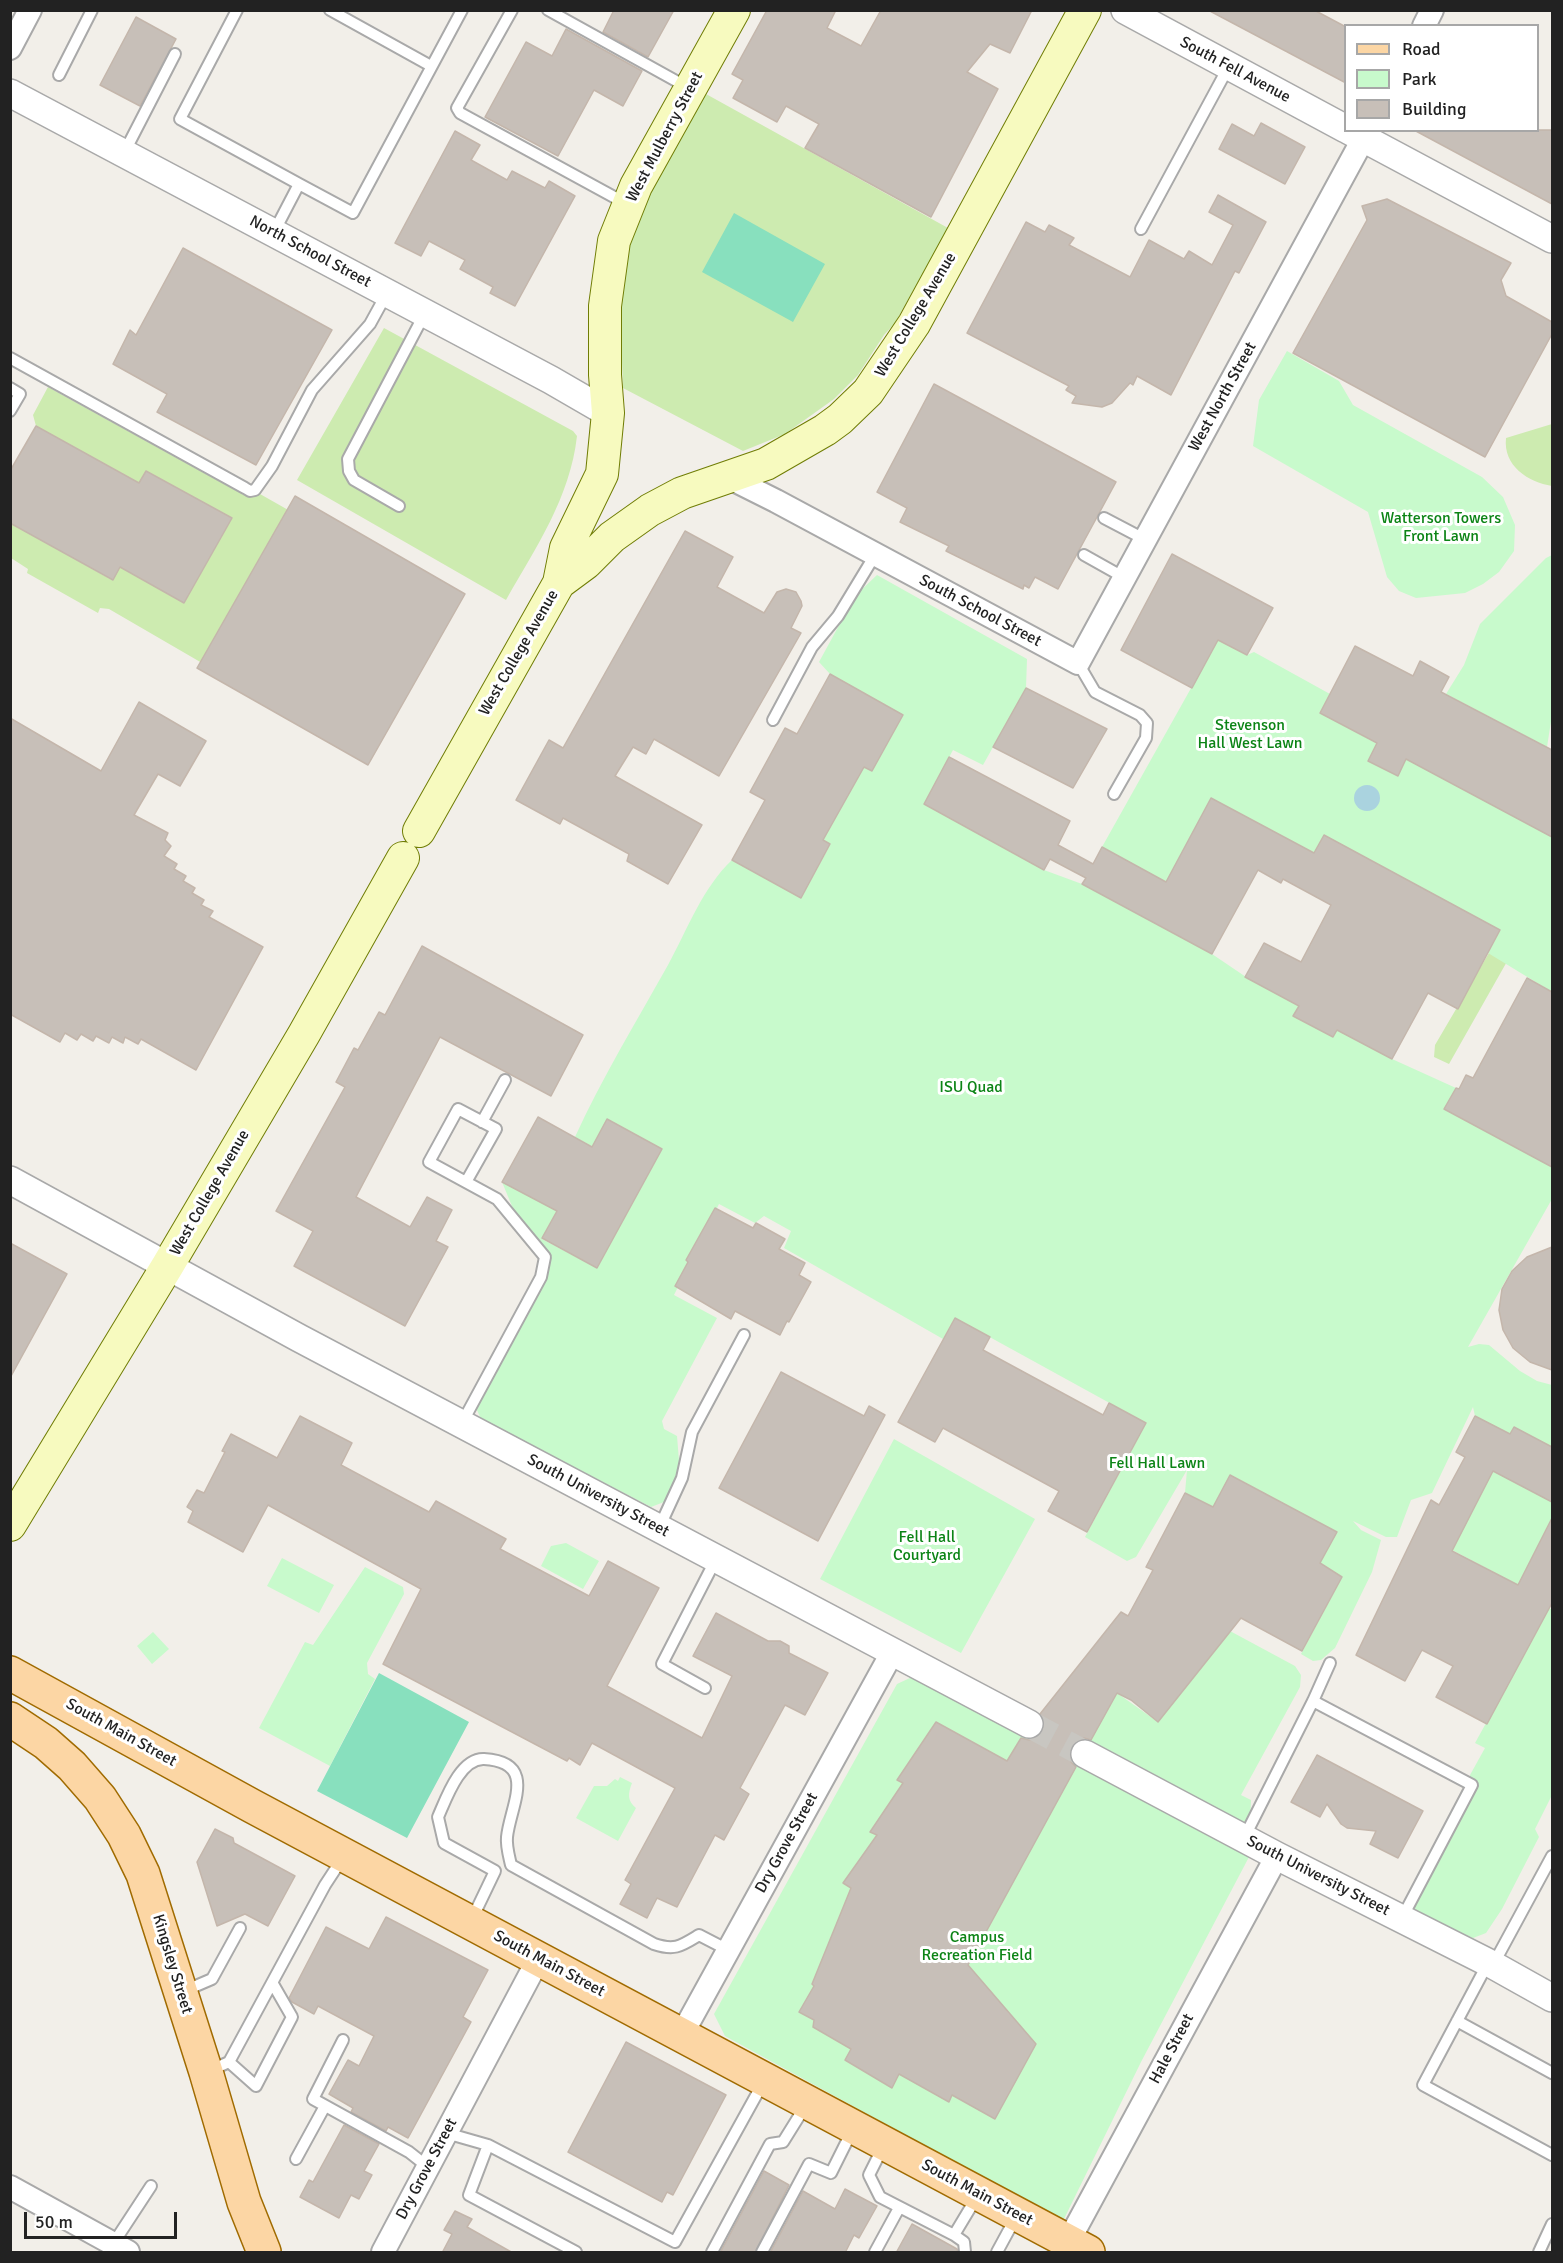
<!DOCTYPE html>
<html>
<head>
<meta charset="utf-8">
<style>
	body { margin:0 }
	#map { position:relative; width:1563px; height:2263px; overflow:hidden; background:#f2efe9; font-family:Signika,sans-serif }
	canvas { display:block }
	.frame { position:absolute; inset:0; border:12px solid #222; pointer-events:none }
	.legend { position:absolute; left:1344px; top:24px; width:195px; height:108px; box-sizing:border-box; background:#fff; border:2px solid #a7a7a7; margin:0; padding:8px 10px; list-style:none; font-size:18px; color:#222 }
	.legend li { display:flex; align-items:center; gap:12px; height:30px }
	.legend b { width:30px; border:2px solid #a7a7a7 }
	.scale { position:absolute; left:24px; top:2212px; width:153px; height:27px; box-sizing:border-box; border:3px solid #222; border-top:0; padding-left:8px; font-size:18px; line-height:21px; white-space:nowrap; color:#222; -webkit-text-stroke:4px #fff; paint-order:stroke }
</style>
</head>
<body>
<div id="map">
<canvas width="1563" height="2263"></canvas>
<div class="frame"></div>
<ul class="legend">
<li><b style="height:8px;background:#fcd6a4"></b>Road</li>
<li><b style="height:16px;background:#c8facc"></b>Park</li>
<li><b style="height:16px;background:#c7bfb8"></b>Building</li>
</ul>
<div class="scale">50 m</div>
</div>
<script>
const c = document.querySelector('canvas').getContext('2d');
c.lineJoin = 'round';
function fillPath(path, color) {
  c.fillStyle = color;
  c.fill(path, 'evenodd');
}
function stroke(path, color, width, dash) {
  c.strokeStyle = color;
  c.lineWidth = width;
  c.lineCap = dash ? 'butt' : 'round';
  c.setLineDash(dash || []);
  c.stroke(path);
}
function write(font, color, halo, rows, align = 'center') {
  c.font = font + ' Signika,sans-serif';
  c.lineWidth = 6;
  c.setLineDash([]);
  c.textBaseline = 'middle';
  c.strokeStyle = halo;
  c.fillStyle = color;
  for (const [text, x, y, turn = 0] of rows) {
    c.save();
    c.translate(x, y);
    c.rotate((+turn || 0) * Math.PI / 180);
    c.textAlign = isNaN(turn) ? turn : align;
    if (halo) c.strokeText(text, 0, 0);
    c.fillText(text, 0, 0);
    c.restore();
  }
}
const grass = new Path2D(`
	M697,89L948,228L895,323L884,335L858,375L834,399L785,434L743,451L623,388L620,312L623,261L634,217Z
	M384,328L573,431L577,436C570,498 536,547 506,600L297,480Z
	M48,387L246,496L260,494L290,511L202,663L109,609L100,608L98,613L27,573L28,569L11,558V523L112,580L120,567L184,603L232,518L146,472L139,483L36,426L33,415Z
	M1552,424V486C1528,482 1503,466 1506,438Z
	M1526,928L1449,1064L1434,1057L1435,1045L1503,929Z`);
const park = new Path2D(`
	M1287,351L1339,381L1353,405L1482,477L1503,497L1515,525L1514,551L1499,572L1483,584L1465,593L1416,598L1399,591L1387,577L1368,512L1253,446L1259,400Z
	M1552,555V715L1547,747L1446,694L1464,665L1480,624L1546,558Z
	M877,575L1027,659L1026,688L983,765L953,750L924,804L1044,870L1082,884L1212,954L1246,977L1299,1006L1294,1015L1337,1030L1392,1059L1456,1088L1445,1109L1552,1167V1199L1468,1347L1479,1344L1489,1345L1520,1371L1537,1381L1552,1385V1447L1514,1427L1510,1434L1475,1416L1473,1407L1432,1493L1411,1500L1397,1537H1386L1353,1521L1361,1530L1381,1540L1372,1572L1335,1648L1321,1660L1313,1661L1301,1654L1342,1577L1320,1563L1336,1532L1231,1475L1213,1507L1185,1493L1187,1470L1136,1557L1127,1561L1085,1537L1146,1423L955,1318L943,1339L784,1248L791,1231L764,1216L755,1223L719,1204L674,1295L717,1318L662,1421L664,1429L677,1436L680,1473L664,1502L651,1507L481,1419L476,1408L547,1279L548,1261L514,1211L502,1182L557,1211L542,1239L597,1268L662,1149L593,1147L575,1137C602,1078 636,1022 668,965C687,930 703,887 732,860L801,898L830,845L823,840L864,767L872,771L903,715L830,674L819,662L855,596Z
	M1218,640L1247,655L1254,652L1330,694L1320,713L1552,837V992L1488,953L1500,930L1324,835L1314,854L1166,882L1102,847Z
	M894,1439L1035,1519L961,1653L820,1579Z
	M1493,1471L1552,1502V1518L1518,1585L1452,1550Z
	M566,1543L599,1561L583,1589L541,1566L551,1546Z
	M282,1558L334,1585L319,1613L267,1586Z
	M365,1567L403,1587L404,1594L367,1663L368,1674L375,1679L330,1766L259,1728L305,1642L313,1645Z
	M1552,1606V1795L1535,1829L1539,1837L1502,1909L1486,1933L1473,1938L1440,1926L1413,1909L1470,1802V1775L1485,1748L1475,1743L1541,1624L1545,1607L1551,1609Z
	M1230,1631L1295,1666L1301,1675L1300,1687L1241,1795L1251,1800L1249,1857L1141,2062L1063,2221L725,2036L714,2014L897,1684L912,1677L1077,1765L1117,1693L1158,1722Z
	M153,1632L169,1649L152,1664L137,1646Z
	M620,1777L632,1783C628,1793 627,1801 636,1808L618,1841L576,1818L594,1786H607L615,1779L618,1781Z`);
const pitch = new Path2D(`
	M734,213L825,264L793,322L702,272Z
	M379,1673L469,1722L407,1838L317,1791Z`);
const water = new Path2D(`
	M1354 798a13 13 0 1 1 26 0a13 13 0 1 1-26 0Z`);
const building = new Path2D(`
	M614,10H674L648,57L603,32Z
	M767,10H836L827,28L861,46L881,10H1032L1010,53L990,44L967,72L998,89L931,217L805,148L819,124L786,106L777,122L733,98L743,80L732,74Z
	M1208,10H1314L1346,27V83Z
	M136,17L176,39L140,106L100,85Z
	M566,29L642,71L623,106L594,90L558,156L485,117L526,42L552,56Z
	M1261,123L1305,147L1285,184L1219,149L1232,124L1254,136Z
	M1414,130H1552V204Z
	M455,131L480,145L471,160L507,180L512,171L545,188L549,181L575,196L515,306L490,293L493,287L460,269L465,260L429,241L421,256L395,243Z
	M1218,195L1266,222L1239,273L1235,271L1171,395L1137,376L1133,385L1130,383L1112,403L1102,407L1072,403L1076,396L1066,390L1069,386L967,333L1026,222L1045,232L1049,225L1074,238L1069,245L1130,277L1149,240L1184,259L1189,251L1212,265L1233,225L1209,212Z
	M1387,199L1511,263L1501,280L1506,296L1552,322V334L1485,457L1293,353L1367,220L1362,206Z
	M183,248L332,330L256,465L157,412L167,394L113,364L130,330L136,335Z
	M934,384L1116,482L1058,589L1035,577L1029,588L1024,585L1023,589L946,551L949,546L900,522L907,508L877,492Z
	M36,426L139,483L146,471L232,518L184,603L120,567L113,580L10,523V471Z
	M295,496L465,594L368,765L197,668Z
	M685,531L733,557L717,587L764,613L777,592L786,589L796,592L801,601L802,606L791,628L801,633L719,776L654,739L646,754L633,747L615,776L702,825L668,884L627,861L629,854L563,818L560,824L516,800L549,740L563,748Z
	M1172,554L1273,608L1247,655L1218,640L1192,688L1121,650Z
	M1355,646L1413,676L1420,661L1449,677L1441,692L1552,750V837L1406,759L1398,776L1368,761L1377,743L1320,713Z
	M830,674L903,715L872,771L864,767L823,840L830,844L801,898L732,860L765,800L750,792L785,728L797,734Z
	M1026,688L1107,729L1073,788L993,747Z
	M139,702L206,741L180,786L158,774L134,815L168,833L165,840L171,846L164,856L177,864L174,869L186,876L183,881L195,888L192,893L204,900L201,905L213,911L209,917L263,947L196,1070L141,1039L138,1044L125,1037L123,1043L112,1037L109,1043L96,1036L93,1041L81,1034L77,1040L65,1033L60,1042L10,1014V718L101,771Z
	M949,757L1070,821L1058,845L1093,864L1102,847L1166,882L1211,798L1314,853L1324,835L1500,930L1458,1009L1428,993L1392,1059L1337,1030L1333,1037L1293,1016L1299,1006L1245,977L1264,943L1301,962L1331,905L1283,879L1281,883L1258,870L1212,954L1082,884L1086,878L1050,859L1044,870L924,804Z
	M422,946L583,1035L551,1096L440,1037L356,1197L410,1227L427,1197L452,1210L436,1241L448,1247L405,1326L294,1266L313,1231L276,1211L345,1087L336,1082L354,1048L358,1050L379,1012L385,1015Z
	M1527,978L1552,992V1167L1444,1109L1456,1088L1459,1089L1466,1075L1473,1078Z
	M538,1117L592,1147L607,1119L662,1149L597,1268L542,1238L557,1211L502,1182Z
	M715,1208L753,1228L756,1223L785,1239L779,1249L805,1263L799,1275L811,1282L789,1322L787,1321L780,1335L735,1311L731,1319L675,1286L688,1262L686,1260Z
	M10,1243L67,1274L10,1378Z
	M1552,1247V1370L1530,1362L1513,1348L1503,1330L1499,1310L1502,1289L1512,1271L1527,1257Z
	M955,1318L990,1337L983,1350L1103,1415L1109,1403L1146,1423L1087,1532L1048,1511L1059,1491L943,1428L935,1442L898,1422Z
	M781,1372L864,1416L869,1406L885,1415L818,1541L719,1488Z
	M300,1416L352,1443L341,1465L429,1512L436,1501L506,1539L500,1549L589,1596L608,1561L659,1588L607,1686L702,1738L732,1676L693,1656L716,1613L768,1641H780L789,1646V1653L828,1673L805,1715L785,1705L740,1788L749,1794L724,1840L715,1835L677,1907L657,1898L647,1918L620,1904L631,1884L625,1880L675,1788L592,1743L580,1765L569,1758L567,1761L383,1664L421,1589L268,1505L243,1552L188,1522L193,1511L187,1507L197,1490L204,1493L225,1452L222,1451L231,1434L277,1458Z
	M1475,1416L1510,1434L1514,1427L1552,1447V1502L1493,1471L1452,1551L1518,1585L1552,1518V1603L1487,1724L1436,1697L1453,1666L1422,1650L1405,1681L1356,1655L1431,1500L1439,1505L1465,1457L1456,1452Z
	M1230,1475L1337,1532L1320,1563L1342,1577L1302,1651L1241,1618L1158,1722L1131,1700L1117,1693L1091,1740L1084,1738L1077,1740L1071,1746L1069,1755L1071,1762L1076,1767L968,1965L1036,2044L995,2119L952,2095L949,2102L899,2074L892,2088L845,2060L851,2049L813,2027L814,2020L799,2012L814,1986L812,1984L851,1888L843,1883L877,1835L870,1832L903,1783L897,1780L936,1722L1007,1761L1021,1738L1029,1740L1038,1737L1043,1732L1045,1724L1040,1714L1121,1612L1128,1616L1153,1570L1146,1567L1185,1493L1213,1507Z
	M1317,1755L1423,1811L1398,1858L1370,1844L1376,1831L1347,1828L1341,1824L1327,1804L1320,1817L1291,1802Z
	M215,1829L233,1838L234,1843L295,1876L268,1926L245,1914L217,1926L197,1862Z
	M386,1917L488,1970L463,2017L471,2022L408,2138L388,2127L386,2131L351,2112L353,2108L329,2094L348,2060L359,2066L374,2036L318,2006L314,2014L292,2002L289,1998L326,1927L369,1949Z
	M626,2042L726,2095L673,2195L667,2192L662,2202L568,2152Z
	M344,2125L379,2144L364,2171L372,2175L359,2199L351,2195L339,2218L300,2197L309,2180L313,2182Z
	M764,2171L789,2185L755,2253H720Z
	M845,2189L877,2206L859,2238L854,2235L845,2253H770L803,2191L835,2209Z
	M455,2211L472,2219L467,2227L513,2253H442L452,2234L444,2230Z
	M912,2224L957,2249L958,2253H896Z`);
const tertiaryTunnel = new Path2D(`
	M1029,1724L1085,1754`);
const service = new Path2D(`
	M237,10L180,119L299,184
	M330,10L431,66
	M512,10L457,108L460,113L625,203
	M548,10L687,87
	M59,75L92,10
	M124,153L175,54
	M1141,229L1229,66
	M274,232L299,184L353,213L462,10
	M10,358L245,488L250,491L255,490L272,466L312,390L370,324L387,293
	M10,388L20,394L10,411
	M399,506L354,480L349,471L348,459L425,313
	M1104,518L1146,540
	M1084,555L1125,578
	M1078,663L1095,692L1140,715L1147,723L1146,738L1114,794
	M773,720L812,647L838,616L875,555
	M482,1122L505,1080
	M462,1423L541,1277L545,1257L497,1199L429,1162L458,1109L496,1129L466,1182
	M659,1528L682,1478L692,1432L744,1335
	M705,1688L662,1664L716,1559
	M1313,1701L1472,1785L1402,1918
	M1244,1838L1313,1701L1330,1663
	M472,1919L495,1871L444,1843L438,1817C446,1799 460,1758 484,1759C539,1762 510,1806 507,1837C506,1846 509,1856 511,1865L654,1944C675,1951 681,1946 699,1935L728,1950
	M1488,1963L1423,2085L1552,2155
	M1493,1965L1552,1856
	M184,1991L212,1979L240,1928
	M1457,2021L1552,2073
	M343,2040L313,2099L409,2152L428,2167
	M229,2062L256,2086L292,2017L273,1984
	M209,2071L229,2062L325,1885L342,1859
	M446,2133L488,2145L675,2242L763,2083
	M488,2145L469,2195L576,2252
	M883,2147L869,2175L880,2197L954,2235L978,2195
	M296,2159L325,2106
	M954,2235L964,2242L965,2252
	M113,2244L151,2186
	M712,2252L770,2144L783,2142L806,2105
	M762,2252L809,2164L831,2173L852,2131
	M875,2252L899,2208
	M997,2252L1016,2217
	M1539,2252L1552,2224`);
const minor = new Path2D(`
	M1424,26L1432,10
	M10,48L30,10
	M728,477L776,501L1078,663L1368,130
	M681,2036L893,1651
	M10,2187L128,2252
	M1068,2242L1277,1856
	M383,2252L539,1958`);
const tertiary = new Path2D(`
	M1125,10L1346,129
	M10,93L551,380L608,413
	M1348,130L1552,239
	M10,1180L299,1338L1029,1724
	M1085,1754L1277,1856L1493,1965L1552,1998`);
const secondary = new Path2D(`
	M559,583L566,548L602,474L608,413L605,375V306L614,241L636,186L734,10
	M419,831L559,583L586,563L612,537L650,510L682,493L766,464L825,430L840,419L868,392L914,324L1085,10
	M10,1525L168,1265L304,1034L403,858`);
const primary = new Path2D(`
	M10,1673L252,1806L1088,2252
	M10,1719L46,1743L72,1766L100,1798L124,1835L143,1874L206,2072L244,2202L264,2252`);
const streetNames = [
	["South Fell Avenue",1235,70,28],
	["West Mulberry Street",665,137,-62],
	["North School Street",310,252,28],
	["West College Avenue",916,315,-59],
	["West North Street",1223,397,-61],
	["South School Street",980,611,28],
	["West College Avenue",519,653,-60],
	["West College Avenue",210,1193,-60],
	["South University Street",598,1496,28],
	["South Main Street",121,1733,29],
	["Dry Grove Street",787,1843,-61],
	["South University Street",1318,1876,27],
	["Kingsley Street",172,1964,73],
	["South Main Street",549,1964,28],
	["Hale Street",1172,2049,-62],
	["Dry Grove Street",427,2169,-62],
	["South Main Street",977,2193,28]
];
const parkNames = [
	["Watterson Towers",1441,519],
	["Front Lawn",1441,537],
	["Stevenson",1250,726],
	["Hall West Lawn",1250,744],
	["ISU Quad",971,1088],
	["Fell Hall Lawn",1157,1464],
	["Fell Hall",927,1538],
	["Courtyard",927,1556],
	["Campus",977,1938],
	["Recreation Field",977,1956]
];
fillPath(grass, '#cdebb0');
fillPath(park, '#c8facc');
fillPath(pitch, '#88e0be');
fillPath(water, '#aad3df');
fillPath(building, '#c7bfb8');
stroke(building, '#c4b6ab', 1.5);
stroke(tertiaryTunnel, '#c8c6c1', 27, [27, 14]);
stroke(service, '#a9a9a9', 14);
stroke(minor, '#a9a9a9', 26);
stroke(tertiary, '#a9a9a9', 30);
stroke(secondary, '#707d05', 34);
stroke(primary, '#a06b00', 36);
stroke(service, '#fff', 10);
stroke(minor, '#fff', 22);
stroke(tertiary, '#fff', 27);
stroke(secondary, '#f7fabf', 32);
stroke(primary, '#fcd6a4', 33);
write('16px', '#222', '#fff', streetNames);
write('16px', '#0c8416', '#fff', parkNames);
</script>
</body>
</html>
